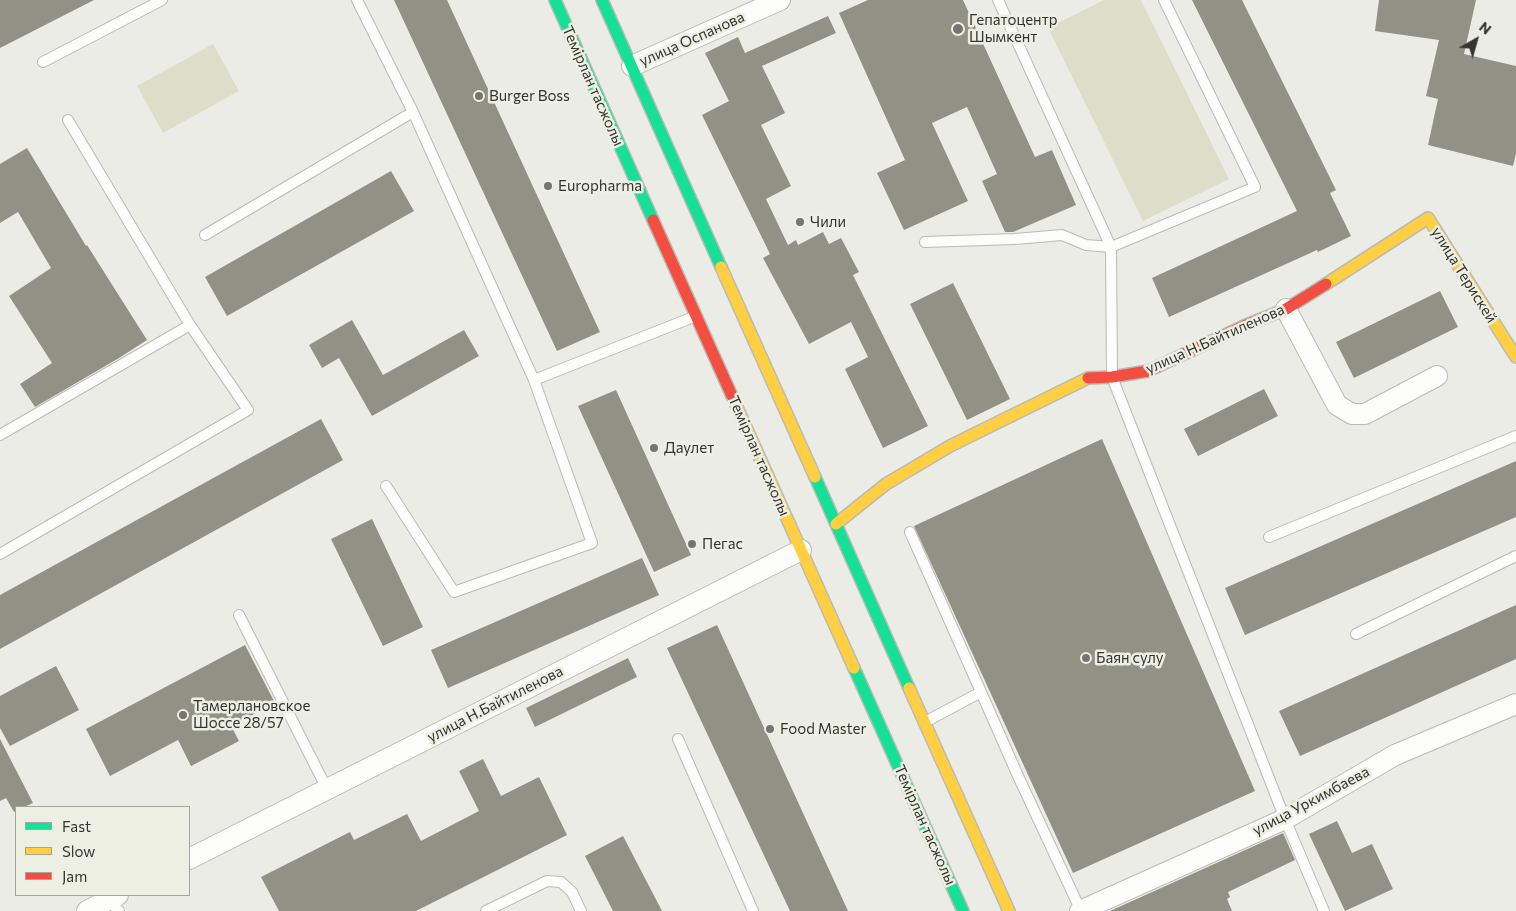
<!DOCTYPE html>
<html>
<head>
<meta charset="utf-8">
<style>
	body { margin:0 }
	#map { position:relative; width:1516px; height:911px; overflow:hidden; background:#ecece6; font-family:Commissioner,sans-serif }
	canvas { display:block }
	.legend { position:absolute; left:15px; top:806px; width:175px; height:90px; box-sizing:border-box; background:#eeefe3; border:1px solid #a4a59b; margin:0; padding:6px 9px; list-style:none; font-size:15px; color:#343530 }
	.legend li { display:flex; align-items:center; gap:10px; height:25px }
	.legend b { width:25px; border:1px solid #a4a59b }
	.north { position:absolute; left:1451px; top:15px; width:50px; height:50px; -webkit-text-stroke:4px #eeefe3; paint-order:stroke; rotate:38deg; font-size:14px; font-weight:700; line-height:20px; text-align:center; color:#343530 }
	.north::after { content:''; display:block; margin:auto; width:18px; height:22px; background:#343530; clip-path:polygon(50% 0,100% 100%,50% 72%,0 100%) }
</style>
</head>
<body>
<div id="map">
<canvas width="1516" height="911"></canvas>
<ul class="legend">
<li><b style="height:6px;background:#16e098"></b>Fast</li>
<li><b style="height:6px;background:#ffcf43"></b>Slow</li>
<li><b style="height:6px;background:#f24e42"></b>Jam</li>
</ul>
<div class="north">N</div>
</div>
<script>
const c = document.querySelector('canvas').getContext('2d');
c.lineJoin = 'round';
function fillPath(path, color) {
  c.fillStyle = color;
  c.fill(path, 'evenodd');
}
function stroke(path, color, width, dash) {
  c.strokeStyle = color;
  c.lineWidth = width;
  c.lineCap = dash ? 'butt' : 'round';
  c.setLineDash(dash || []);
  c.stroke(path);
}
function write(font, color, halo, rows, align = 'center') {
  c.font = font + ' Commissioner,sans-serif';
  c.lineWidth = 5;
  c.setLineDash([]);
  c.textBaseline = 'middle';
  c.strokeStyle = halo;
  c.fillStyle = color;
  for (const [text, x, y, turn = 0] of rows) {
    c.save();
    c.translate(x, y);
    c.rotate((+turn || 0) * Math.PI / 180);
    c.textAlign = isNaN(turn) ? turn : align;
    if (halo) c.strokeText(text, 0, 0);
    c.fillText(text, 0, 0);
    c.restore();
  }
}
const green = new Path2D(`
	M1104,0H1141L1229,179L1143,221L1048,28Z
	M213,44L239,91L163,133L137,86Z`);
const building = new Path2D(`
	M0,0H94L0,48Z
	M394,0H447L600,332L557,351Z
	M868,0H963L1035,157L1052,150L1076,205L1013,232H1005L982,181L997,174L967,107L932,123L968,201L904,230L877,173L905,160L839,13Z
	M1192,0H1242L1336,190L1330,193L1351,236L1318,252L1317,250L1169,317L1152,278L1297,211Z
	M1379,0H1476L1464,54L1516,66V153L1513,166L1428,145L1438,99L1426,96L1439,40L1375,31Z
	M828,16L836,33L762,66L785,113L761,125L791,186L766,199L788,245L796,240L798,245L823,232L829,244L841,238L859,272L853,275L928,426L883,448L845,369L868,357L851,322L809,344L763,258L770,254L702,115L729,101L705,53L738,37L745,53Z
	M27,148L86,246L87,245L147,340L119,358L35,407L20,384L52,363L9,296L51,268L18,212L0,223V164Z
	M391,171L414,211L227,316L205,277Z
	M953,283L1010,399L967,420L910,304Z
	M1440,291L1458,327L1354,378L1336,342Z
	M352,320L383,375L464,330L479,356L372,416L339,358L322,368L309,345Z
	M1264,389L1278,416L1198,456L1184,429Z
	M616,390L691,555L654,572L578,406Z
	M321,419L343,460L0,649V595Z
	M1102,439L1255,791L1073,873L914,526Z
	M1516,461V517L1245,635L1225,588Z
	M372,519L423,627L383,646L331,539Z
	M642,558L659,595L448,688L431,650Z
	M1516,605V659L1300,756L1279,711Z
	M717,625L786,776L848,911H790L667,648Z
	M245,645L275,703L231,726L239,741L191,766L178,740L110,776L86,729Z
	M628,658L637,677L535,727L526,708Z
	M56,666L79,710L10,746L0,728V696Z
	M0,739L33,803L24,807H16V811L14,812L6,798L0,801Z
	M483,759L501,796L539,777L567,835L416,911H279L261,877L350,832L354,840L407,814L421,841L479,811L459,771Z
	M1337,821L1352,853L1372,844L1393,889L1345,911L1309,834Z
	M1283,833L1295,860L1228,892L1230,897L1227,899L1232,911H1110Z
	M623,836L662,911H613L585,856Z`);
const lane = new Path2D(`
	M357,0L413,112L534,380
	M998,0L1111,247L1112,377L1285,819L1324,911
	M43,62L162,0
	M205,235L413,112
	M925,242L1015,239L1062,235L1086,245L1111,247L1255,187L1164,0
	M0,435L190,325L68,120
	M386,486L454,592L592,543L534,380L696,316
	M910,532L981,692L925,722
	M1269,537L1516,436
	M0,554L248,410L190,325
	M239,615L327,789
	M1356,634L1516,556
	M981,692L1018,776L1081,911
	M678,739L753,911
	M108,900L119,911
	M486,911L547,881L561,882L572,892L581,911`);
const street = new Path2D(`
	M632,66L780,0
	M1286,309L1337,405L1352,414H1365L1437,376
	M189,859L801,550
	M87,911L118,895
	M1080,911L1285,819L1395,755L1516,704`);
const fast = new Path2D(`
	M555,0L653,220
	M602,0L721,267
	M815,477L909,688
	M854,668L963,911`);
const slow = new Path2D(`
	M721,267L815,477
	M1326,284L1428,218L1516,357
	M732,396L854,668
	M836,524L886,484L950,446L1088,378
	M909,688L1009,911`);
const jam = new Path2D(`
	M653,220L732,396
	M1088,378L1112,377L1148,371L1246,325L1286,309L1326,284`);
const markers = [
	[958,29,6,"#747570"],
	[479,96,5,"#747570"],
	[548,186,5,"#747570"],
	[800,222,5,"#747570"],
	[654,448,5,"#747570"],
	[692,544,5,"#747570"],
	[1086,658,5,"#747570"],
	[183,715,5,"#747570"],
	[770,729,5,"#747570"]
];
const poiNames = [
	["Гепатоцентр",969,20],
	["Шымкент",969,37],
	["Burger Boss",489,96],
	["Europharma",558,186],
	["Чили",810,222],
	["Даулет",664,448],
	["Пегас",702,544],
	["Баян сулу",1096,658],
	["Тамерлановское",193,706],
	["Шоссе 28/57",193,723],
	["Food Master",780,729]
];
const streetNames = [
	["улица Оспанова",692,39,-24],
	["Темірлан тасжолы",593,86,66],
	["улица Терискей",1464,275,58],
	["улица Н.Байтиленова",1215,339,-24],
	["Темірлан тасжолы",759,456,66],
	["улица Н.Байтиленова",495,704,-27],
	["улица Уркимбаева",1311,801,-28],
	["Темірлан тасжолы",925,825,66]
];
fillPath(green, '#dddeca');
fillPath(building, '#919185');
stroke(lane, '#babab6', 12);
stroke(street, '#babab6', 22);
stroke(fast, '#babab6', 14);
stroke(slow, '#babab6', 14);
stroke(jam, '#babab6', 14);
stroke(lane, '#fcfcfb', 10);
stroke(street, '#fcfcfb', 20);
stroke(fast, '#16e098', 11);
stroke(slow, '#ffcf43', 11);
stroke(jam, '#f24e42', 11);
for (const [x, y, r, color] of markers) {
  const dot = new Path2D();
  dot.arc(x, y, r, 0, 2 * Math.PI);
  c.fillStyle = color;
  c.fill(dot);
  stroke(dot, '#eeefe3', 2);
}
write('15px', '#343530', '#eeefe3', poiNames, 'left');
write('15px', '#343530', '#eeefe3', streetNames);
</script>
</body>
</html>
